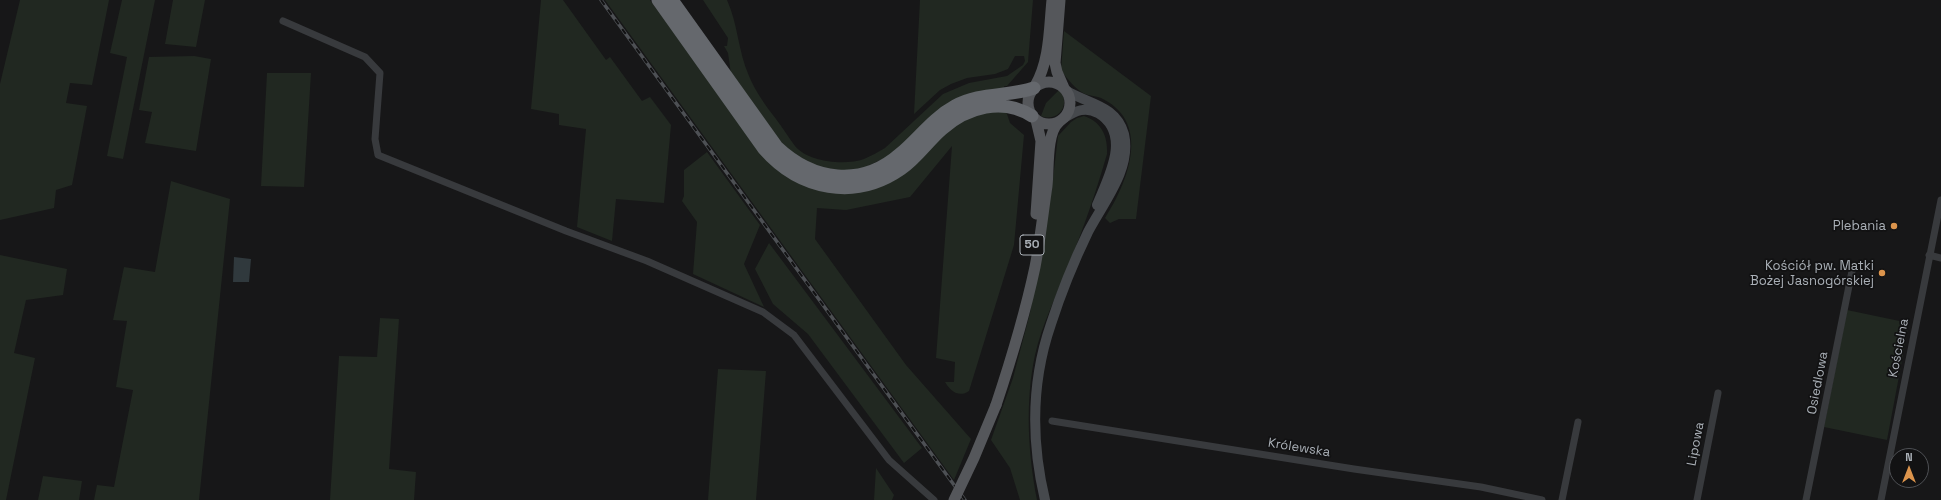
<!DOCTYPE html>
<html>
<head>
<meta charset="utf-8">
<style>
	body { margin:0 }
	#map { position:relative; width:1941px; height:500px; overflow:hidden; background:#171718; font-family:"Space Grotesk",sans-serif }
	canvas { display:block }
	.north { position:absolute; left:1889px; top:448px; width:40px; height:40px; box-sizing:border-box; background:#121213; border:1px solid #4f5155; border-radius:50%; rotate:0deg; font-size:11px; font-weight:700; line-height:16px; text-align:center; color:#aab0b7 }
	.north::after { content:''; display:block; margin:auto; width:14px; height:18px; background:#dc944c; clip-path:polygon(50% 0,100% 100%,50% 72%,0 100%) }
</style>
</head>
<body>
<div id="map">
<canvas width="1941" height="500"></canvas>
<div class="north">N</div>
</div>
<script>
const c = document.querySelector('canvas').getContext('2d');
c.lineJoin = 'round';
function fillPath(path, color) {
  c.fillStyle = color;
  c.fill(path, 'evenodd');
}
function stroke(path, color, width, dash) {
  c.strokeStyle = color;
  c.lineWidth = width;
  c.lineCap = dash ? 'butt' : 'round';
  c.setLineDash(dash || []);
  c.stroke(path);
}
function write(font, color, halo, rows, align = 'center') {
  c.font = font + ' "Space Grotesk",sans-serif';
  c.lineWidth = 3.5;
  c.setLineDash([]);
  c.textBaseline = 'middle';
  c.strokeStyle = halo;
  c.fillStyle = color;
  for (const [text, x, y, turn = 0] of rows) {
    c.save();
    c.translate(x, y);
    c.rotate((+turn || 0) * Math.PI / 180);
    c.textAlign = isNaN(turn) ? turn : align;
    if (halo) c.strokeText(text, 0, 0);
    c.fillText(text, 0, 0);
    c.restore();
  }
}
const green = new Path2D(`
	M20,0H109L92,85L70,83L66,103L87,106L72,185L56,190L54,208L0,220V84Z
	M122,0H155L123,159L107,156L127,57L110,53Z
	M173,0H205L196,47L165,44Z
	M541,0H563L606,60L610,57L642,101L650,97L671,125L664,203L616,199L612,241L577,227L586,129L559,125V114L531,109Z
	M605,0H650L764,156L817,190L984,111H1006L1010,123L1024,135L1014,245L969,391C959,398 950,391 945,382H954L955,362L936,358L952,146L910,197L846,210L817,208L815,239L906,365L971,439L954,480Z
	M703,0H727C738,24 738,51 749,76C755,91 766,106 776,119C783,128 789,138 795,146C808,162 845,166 864,159C871,156 878,152 885,148L943,94L969,83L1007,76L1023,65L1025,61L1024,56H1015L1008,69L995,74L967,78L951,84L940,90L914,114L920,0H1033L1028,62L1007,86H1004L1005,89L895,154L856,172L825,170L787,152L731,74L728,53L724,46H727L728,38Z
	M1064,31L1151,96L1136,219H1119L1110,223L1105,218C1127,184 1152,124 1103,99C1098,96 1091,96 1085,94C1075,89 1068,79 1061,71Z
	M194,56L211,59L196,151L145,143L152,112L139,110L149,57Z
	M267,73H311L304,187L261,186Z
	M1059,90C1072,104 1058,123 1041,116L1046,103Z
	M1084,116C1102,122 1108,137 1107,154C1096,192 1083,230 1068,266C1057,295 1042,324 1035,355C1025,402 1028,453 1037,500H1020L1010,468L991,440L1013,378L1030,313L1052,187L1058,136L1071,122L1077,118Z
	M707,152L760,225L744,264L764,307L693,274L697,222L682,201L684,196V170Z
	M171,181L230,199L199,500H94L97,485L114,487L133,390L116,387L127,321L113,320L124,267L155,272Z
	M769,243L922,448L904,463L808,334L773,304L755,269Z
	M0,255L67,269L63,295L26,300L14,353L35,358L6,500H0Z
	M1847,310L1909,323L1887,440L1824,427Z
	M380,318L399,319L389,469L416,472L414,500H330L339,356L377,357Z
	M718,369L766,371L756,500H708Z
	M876,468L894,495L892,500H874Z
	M43,476L82,481L79,500H38Z`);
const water = new Path2D(`
	M234,257L251,259L249,282H233Z`);
const street = new Path2D(`
	M283,21L365,57L380,73L375,139L378,155L566,231L647,261L763,312L794,335L889,460L934,500
	M1929,255L1941,258
	M1052,421L1354,469L1481,487L1542,500
	M1562,500L1578,422
	M1697,500L1718,393
	M1806,500L1852,271
	M1881,500L1941,200`);
const secondary = new Path2D(`
	M1064,118C1076,111 1085,106 1098,113C1133,134 1108,178 1097,205
	M1045,500C1031,441 1031,382 1051,324C1061,293 1074,261 1088,232C1103,203 1132,169 1124,134C1116,105 1088,104 1067,91`);
const primary = new Path2D(`
	M1060,0L1055,63L1057,72L1064,88
	M1028 103a21 21 0 1 1 42 0a21 21 0 1 1-42 0Z
	M1035,86C1050,60 1049,29 1052,0
	M1036,214L1041,141L1036,120
	M996,405C1011,360 1025,314 1035,267C1040,241 1043,213 1047,186C1049,170 1046,133 1059,122`);
const highway = new Path2D(`
	M658,0L764,149C800,190 855,201 901,169C917,158 928,141 942,129C967,107 1003,97 1032,116
	M672,0L777,147C813,181 861,188 900,154C919,138 933,118 955,106C980,92 1008,97 1034,88`);
const rail = new Path2D(`
	M601,0L965,500`);
const primaryBridge = new Path2D(`
	M954,500L974,458L996,405`);
const markers = [
	[1894,226,4,"#dc944c"],
	[1882,273,4,"#dc944c"]
];
const shields = [
	[1032,245,24]
];
const shieldNames = [
	["50",1032,245]
];
const poiNames = [
	["Plebania",1886,226],
	["Kościół pw. Matki",1874,266],
	["Bożej Jasnogórskiej",1874,281]
];
const streetNames = [
	["Kościelna",1899,348,-79],
	["Osiedlowa",1818,383,-79],
	["Lipowa",1696,444,-79],
	["Królewska",1299,448,9]
];
fillPath(green, '#212821');
fillPath(water, '#30393d');
stroke(street, '#383a3d', 7);
stroke(secondary, '#46494d', 10);
stroke(primary, '#55575b', 11);
stroke(highway, '#65686d', 13);
stroke(rail, '#4d5054', 3.5);
stroke(rail, '#121213', 2, [6]);
stroke(primaryBridge, '#55575b', 11);
for (const [x, y, r, color] of markers) {
  const dot = new Path2D();
  dot.arc(x, y, r, 0, 2 * Math.PI);
  c.fillStyle = color;
  c.fill(dot);
  stroke(dot, '#121213', 1.5);
}
for (const [x, y, w] of shields) {
  const box = new Path2D();
  box.roundRect(x - w / 2, y - 10, w, 20, 3);
  c.fillStyle = '#121213';
  c.fill(box);
  stroke(box, '#aab0b7', 1);
}
write('bold 12px', '#aab0b7', null, shieldNames);
write('13px', '#aab0b7', '#121213', poiNames, 'right');
write('13px', '#aab0b7', '#121213', streetNames);
</script>
</body>
</html>
